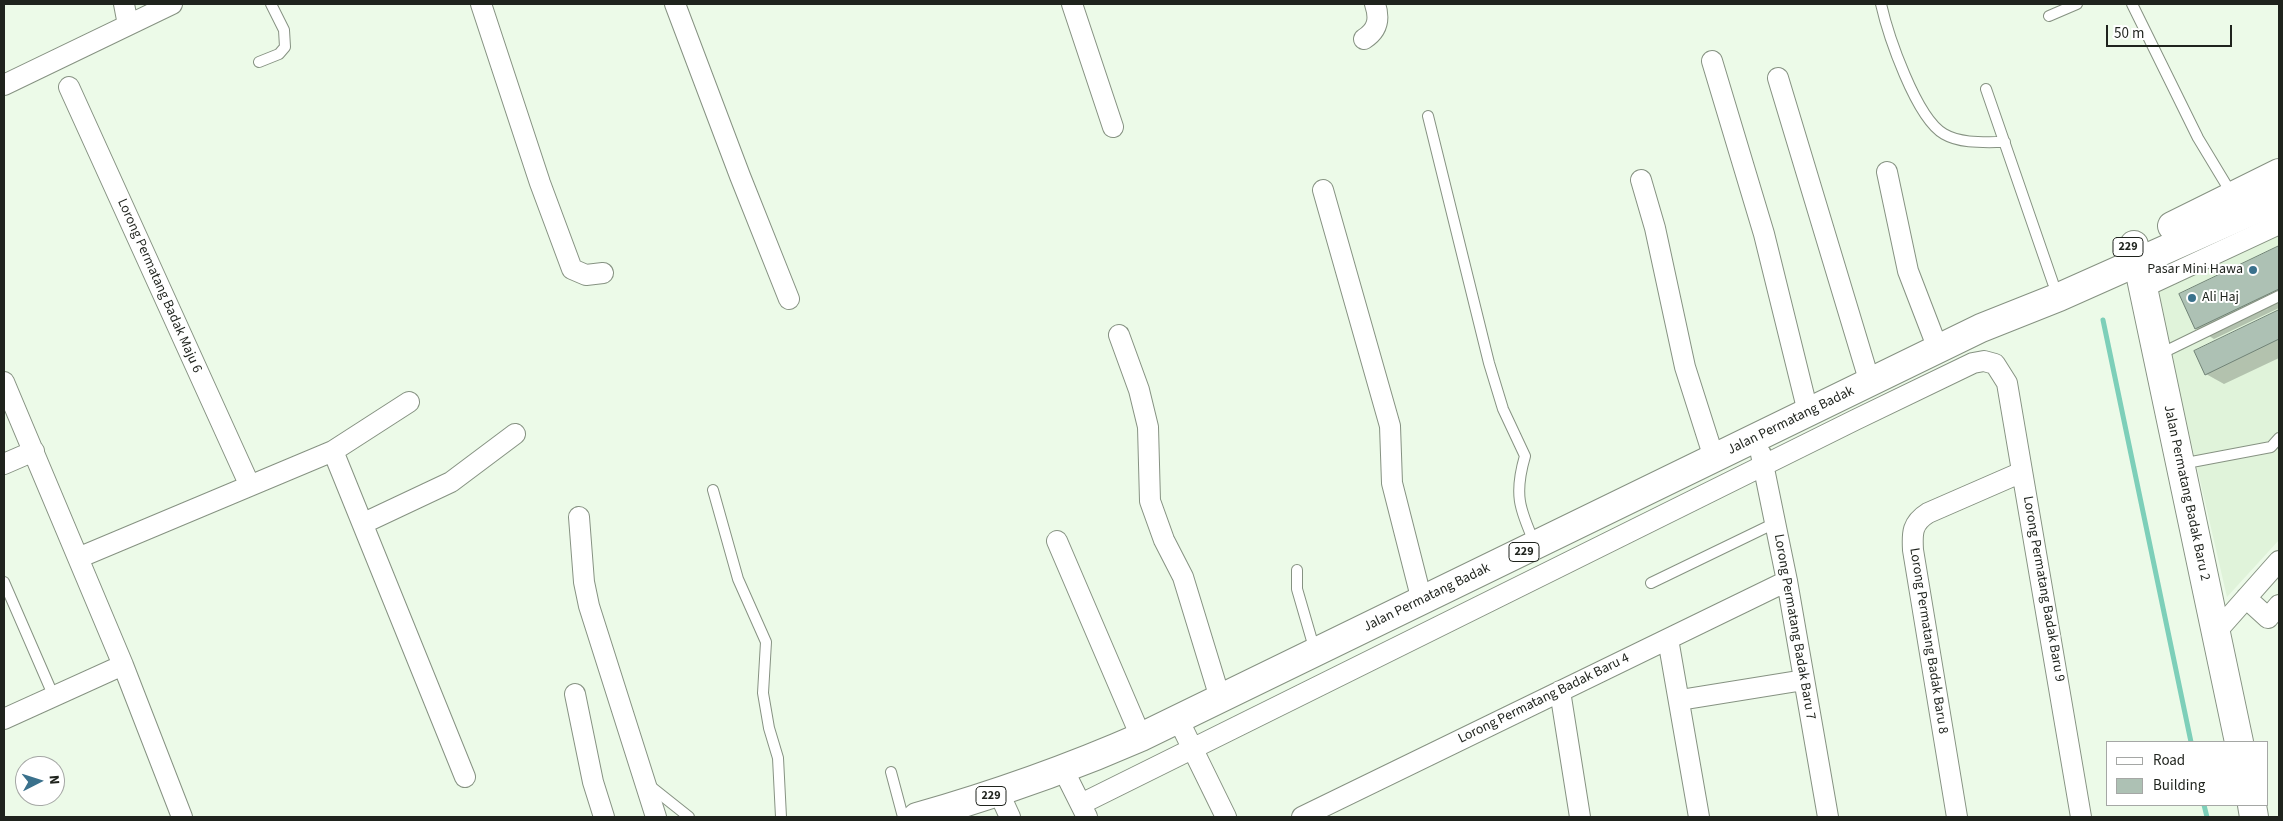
<!DOCTYPE html>
<html>
<head>
<meta charset="utf-8">
<style>
	body { margin:0 }
	#map { position:relative; width:2283px; height:821px; overflow:hidden; background:#ecfae8; font-family:"Source Sans 3",sans-serif }
	canvas { display:block }
	.frame { position:absolute; inset:0; border:5px solid #1f231d; pointer-events:none }
	.legend { position:absolute; left:2106px; top:741px; width:162px; height:65px; box-sizing:border-box; background:#fff; border:1px solid #a5a7a5; margin:0; padding:6px 9px; list-style:none; font-size:15px; color:#1f231d }
	.legend li { display:flex; align-items:center; gap:10px; height:25px }
	.legend b { width:25px; border:1px solid #a5a7a5 }
	.north { position:absolute; left:15px; top:756px; width:50px; height:50px; box-sizing:border-box; background:#fff; border:1px solid #a5a7a5; border-radius:50%; rotate:85deg; font-size:14px; font-weight:700; line-height:20px; text-align:center; color:#1f231d }
	.north::after { content:''; display:block; margin:auto; width:18px; height:22px; background:#3a718c; clip-path:polygon(50% 0,100% 100%,50% 72%,0 100%) }
	.scale { position:absolute; left:2106px; top:25px; width:126px; height:22px; box-sizing:border-box; border:2px solid #1f231d; border-top:0; padding-left:6px; font-size:15px; line-height:18px; white-space:nowrap; color:#1f231d; -webkit-text-stroke:4px #fff; paint-order:stroke }
</style>
</head>
<body>
<div id="map">
<canvas width="2283" height="821"></canvas>
<div class="frame"></div>
<ul class="legend">
<li><b style="height:6px;background:#fff"></b>Road</li>
<li><b style="height:14px;background:#adc1b4"></b>Building</li>
</ul>
<div class="north">N</div>
<div class="scale">50 m</div>
</div>
<script>
const c = document.querySelector('canvas').getContext('2d');
c.lineJoin = 'round';
function fillPath(path, color) {
  c.fillStyle = color;
  c.fill(path, 'evenodd');
}
function stroke(path, color, width, dash) {
  c.strokeStyle = color;
  c.lineWidth = width;
  c.lineCap = dash ? 'butt' : 'round';
  c.setLineDash(dash || []);
  c.stroke(path);
}
function write(font, color, halo, rows, align = 'center') {
  c.font = font + ' "Source Sans 3",sans-serif';
  c.lineWidth = 4;
  c.setLineDash([]);
  c.textBaseline = 'middle';
  c.strokeStyle = halo;
  c.fillStyle = color;
  for (const [text, x, y, turn = 0] of rows) {
    c.save();
    c.translate(x, y);
    c.rotate((+turn || 0) * Math.PI / 180);
    c.textAlign = isNaN(turn) ? turn : align;
    if (halo) c.strokeText(text, 0, 0);
    c.fillText(text, 0, 0);
    c.restore();
  }
}
const built = new Path2D(`
	M2279,233V540L2227,597L2156,290Z`);
const shadow = new Path2D(`
	M2279,247V308L2214,339L2196,328L2180,295Z
	M2279,312V358L2224,384L2206,374L2196,352Z`);
const stream = new Path2D(`
	M2103,320L2191,742
	M2204,805L2207,817`);
const building = new Path2D(`
	M2279,246V289L2195,329L2179,294Z
	M2279,310V339L2205,375L2194,351Z`);
const lane = new Path2D(`
	M1881,4C1888,35 1916,118 1944,134C1961,144 1985,142 2005,142
	M2132,4L2198,138L2233,196
	M2049,16L2077,4
	M259,62L279,54L285,47L284,30L271,4
	M1986,89L2053,283
	M1428,116L1489,363L1503,409L1525,456C1514,494 1519,508 1535,544
	M2158,355L2279,296
	M2181,464L2271,447L2279,438
	M713,490L738,579L766,642L763,693L769,728L778,758L781,817
	M1297,570V589L1315,651
	M4,582L54,697
	M1651,583L1775,523
	M891,772L903,817
	M650,786L689,817`);
const street = new Path2D(`
	M124,4L128,25
	M481,4L540,183L572,269L586,275L603,273
	M675,4L740,176L789,299
	M1072,4L1113,127
	M1364,39C1378,30 1380,19 1375,4
	M1712,61L1764,234L1808,412
	M1778,78L1870,383
	M4,85L172,4
	M69,87L250,486
	M1887,172L1908,271L1938,349
	M1641,180L1655,228L1685,367L1714,458
	M1323,190L1390,426L1392,483L1422,601
	M2144,287L2279,224
	M1119,335L1139,390L1148,427L1150,501L1164,540L1183,577L1220,698
	M4,382L123,665L182,817
	M333,451L465,777
	M1761,454L1787,581L1828,817
	M4,464L34,451
	M579,517L584,582L589,606L656,817
	M364,523L451,482L515,434
	M1057,541L1141,737
	M78,558L333,451L409,402
	M2246,598L2268,618L2279,605
	M2216,632L2279,561
	M1668,639L1699,817
	M1560,691L1580,817
	M575,694L593,782L604,817
	M1680,700L1804,680
	M4,719L123,665
	M1178,719L1226,817
	M1063,769L1087,817
	M999,793L1010,817
	M1081,804L1855,420L1973,363L1984,361L1995,364L2007,383L2081,817
	M1302,817L1787,581
	M1957,817L1913,550C1912,533 1912,523 1928,513L2022,472`);
const secondary = new Path2D(`
	M2134,245L2239,742
	M2252,805L2254,817`);
const primary = new Path2D(`
	M2172,226L2279,173
	M917,817C994,795 1068,769 1141,737L1981,328L2059,297L2279,199`);
const markers = [
	[2253,270,5,"#3a718c"],
	[2192,298,5,"#3a718c"]
];
const shields = [
	[2128,247,30],
	[1524,552,30],
	[991,796,30]
];
const shieldNames = [
	["229",2128,247],
	["229",1524,552],
	["229",991,796]
];
const poiNames = [
	["Pasar Mini Hawa",2243,270],
	["Ali Haj",2202,298,"left"]
];
const streetNames = [
	["Lorong Permatang Badak Maju 6",159,286,66],
	["Jalan Permatang Badak",1791,421,-26],
	["Jalan Permatang Badak Baru 2",2186,493,78],
	["Lorong Permatang Badak Baru 9",2043,589,80],
	["Jalan Permatang Badak",1427,598,-26],
	["Lorong Permatang Badak Baru 7",1794,627,80],
	["Lorong Permatang Badak Baru 8",1928,641,81],
	["Lorong Permatang Badak Baru 4",1544,699,-26]
];
fillPath(built, '#e0f3da');
fillPath(shadow, '#0003');
stroke(stream, '#7dcfb9', 5);
fillPath(building, '#adc1b4');
stroke(building, '#718377', 1);
stroke(lane, '#869282', 12);
stroke(street, '#869282', 22);
stroke(secondary, '#869282', 30);
stroke(primary, '#869282', 30);
stroke(lane, '#fff', 10);
stroke(street, '#fff', 20);
stroke(secondary, '#fff', 28);
stroke(primary, '#fff', 28);
for (const [x, y, r, color] of markers) {
  const dot = new Path2D();
  dot.arc(x, y, r, 0, 2 * Math.PI);
  c.fillStyle = color;
  c.fill(dot);
  stroke(dot, '#fff', 2);
}
for (const [x, y, w] of shields) {
  const box = new Path2D();
  box.roundRect(x - w / 2, y - 9.5, w, 19, 4);
  c.fillStyle = '#fff';
  c.fill(box);
  stroke(box, '#1f231d', 1);
}
write('bold 12px', '#1f231d', null, shieldNames);
write('14px', '#1f231d', '#fff', poiNames, 'right');
write('14px', '#1f231d', '#fff', streetNames);
</script>
</body>
</html>
